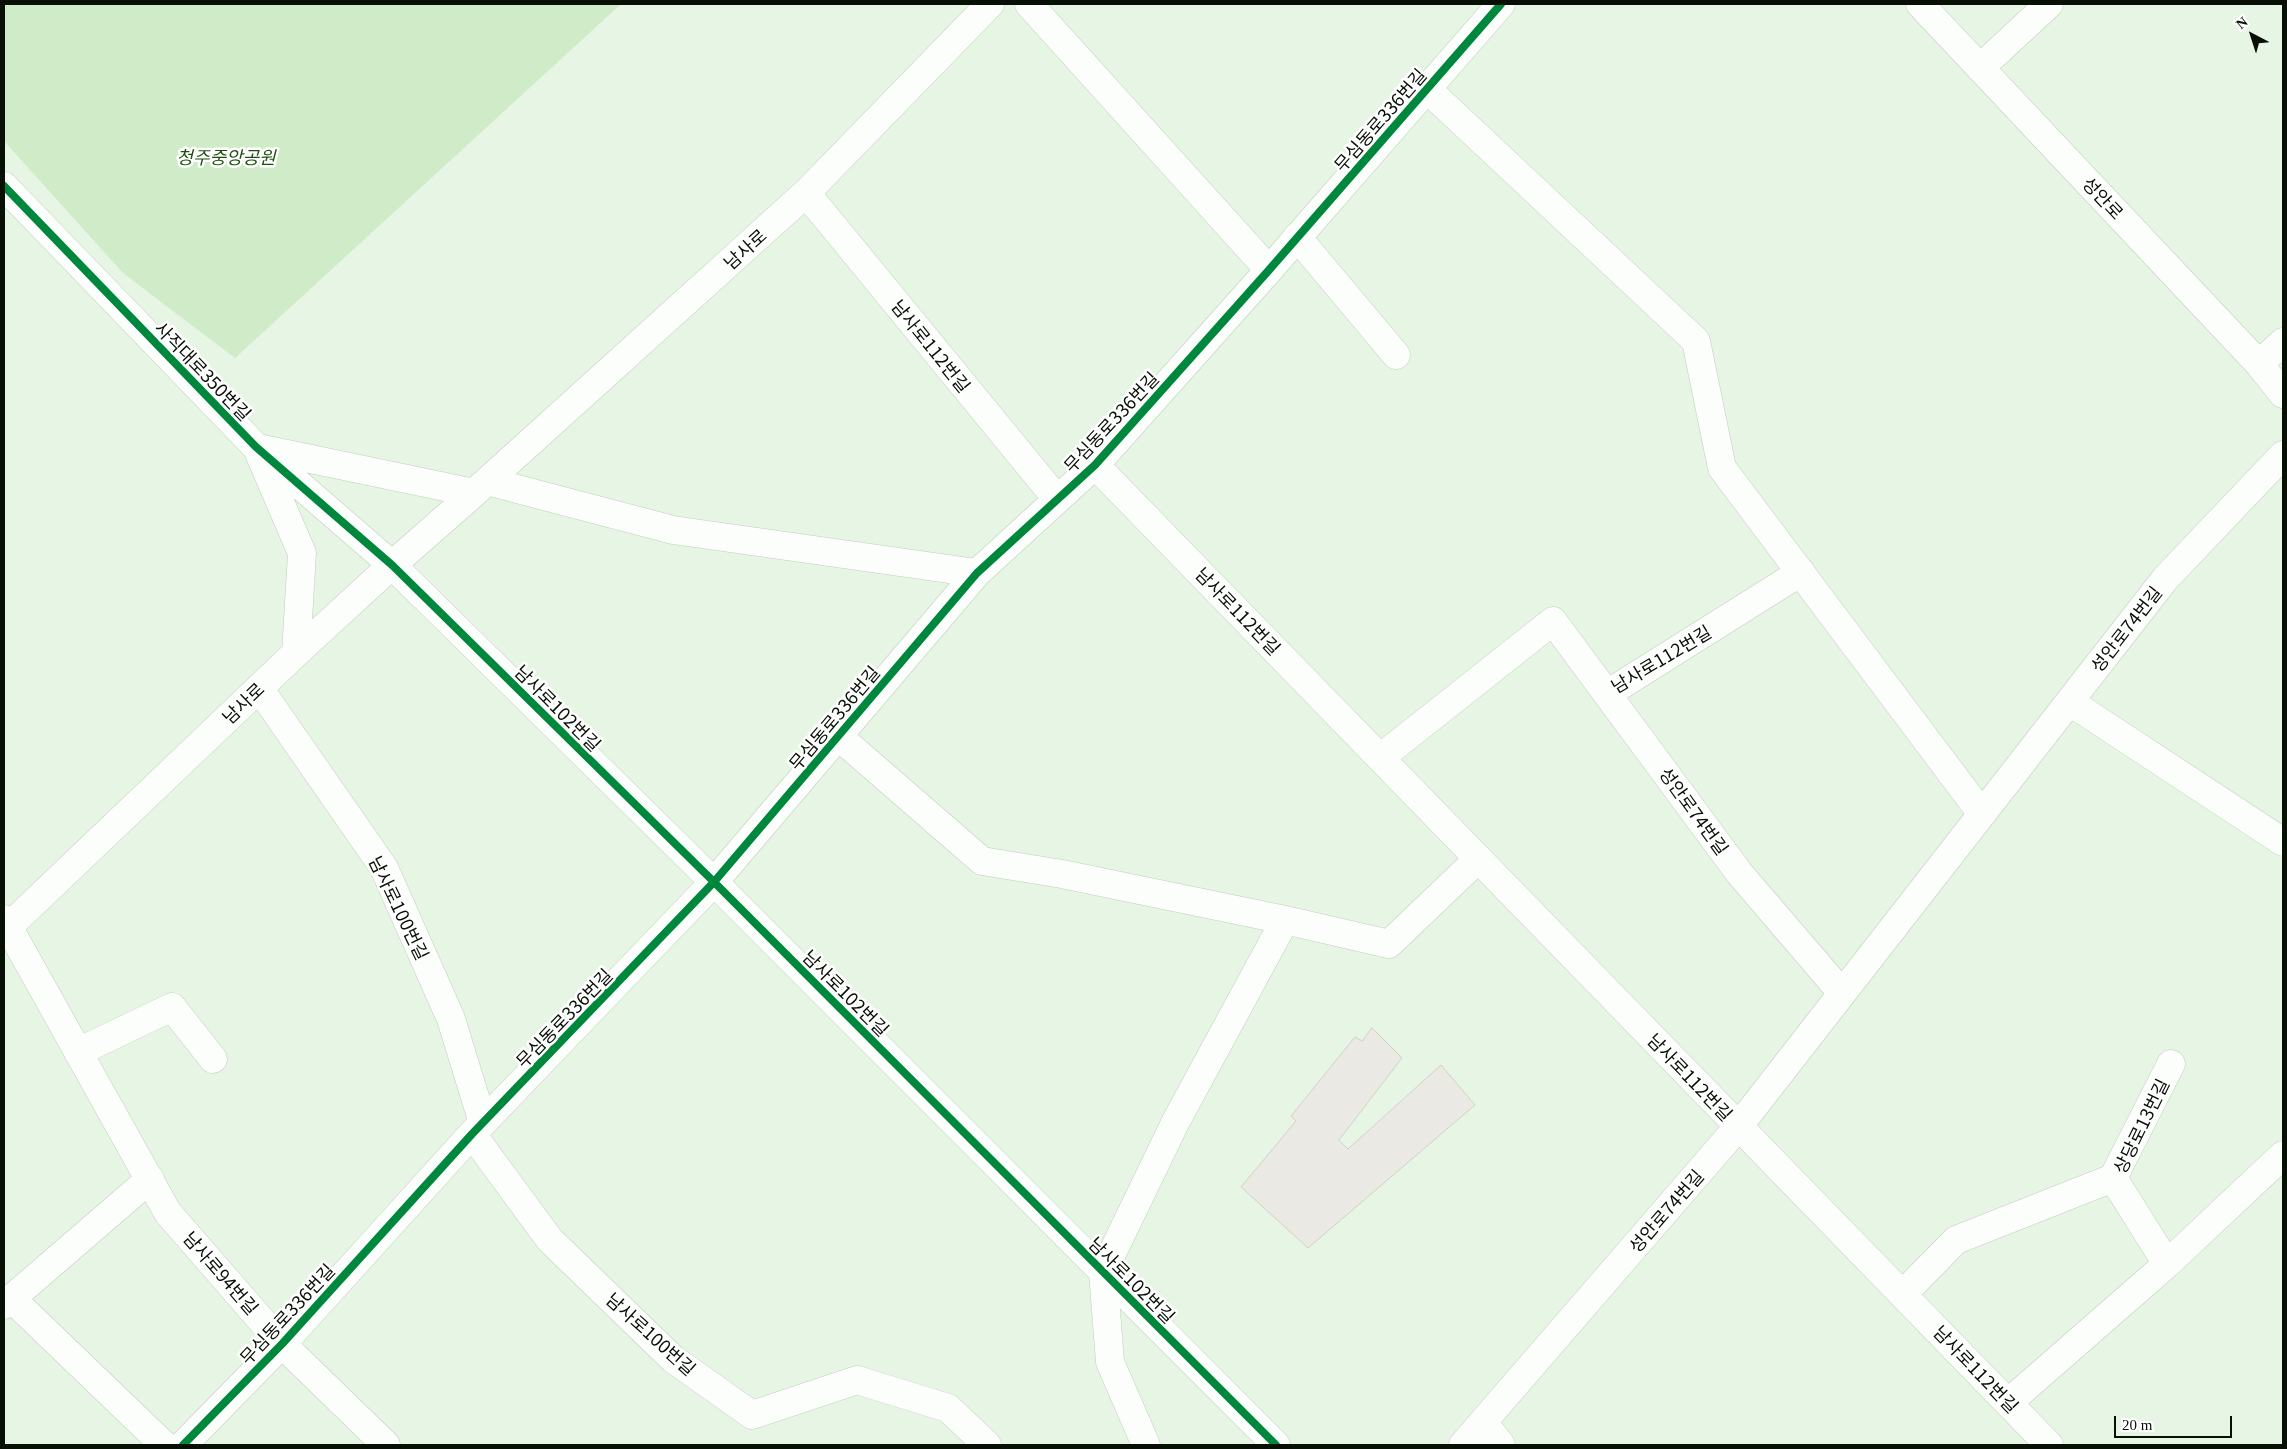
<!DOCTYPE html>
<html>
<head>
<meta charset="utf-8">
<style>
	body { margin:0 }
	#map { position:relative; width:2287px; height:1449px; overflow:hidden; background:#e7f5e4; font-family:Georgia,serif }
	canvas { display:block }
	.frame { position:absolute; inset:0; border:5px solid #081006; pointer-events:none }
	.north { position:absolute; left:2227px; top:10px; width:50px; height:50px; -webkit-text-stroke:4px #fff; paint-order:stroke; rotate:320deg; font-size:14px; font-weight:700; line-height:20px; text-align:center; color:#081006 }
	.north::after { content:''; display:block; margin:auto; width:18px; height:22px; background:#081006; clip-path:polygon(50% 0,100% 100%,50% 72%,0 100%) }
	.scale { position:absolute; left:2114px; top:1416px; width:118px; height:22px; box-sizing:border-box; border:2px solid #081006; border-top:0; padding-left:6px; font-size:15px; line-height:18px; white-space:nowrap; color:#081006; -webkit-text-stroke:4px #fff; paint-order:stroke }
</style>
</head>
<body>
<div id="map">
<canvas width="2287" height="1449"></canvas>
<div class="frame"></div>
<div class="north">N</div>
<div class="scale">20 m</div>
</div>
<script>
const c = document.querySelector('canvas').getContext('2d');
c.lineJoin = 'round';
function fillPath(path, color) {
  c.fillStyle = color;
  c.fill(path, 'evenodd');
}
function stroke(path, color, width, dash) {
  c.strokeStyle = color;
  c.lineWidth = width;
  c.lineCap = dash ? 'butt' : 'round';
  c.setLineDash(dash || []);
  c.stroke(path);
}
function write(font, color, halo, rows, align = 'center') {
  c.font = font + ' Georgia,"Noto Sans KR",serif';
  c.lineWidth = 5;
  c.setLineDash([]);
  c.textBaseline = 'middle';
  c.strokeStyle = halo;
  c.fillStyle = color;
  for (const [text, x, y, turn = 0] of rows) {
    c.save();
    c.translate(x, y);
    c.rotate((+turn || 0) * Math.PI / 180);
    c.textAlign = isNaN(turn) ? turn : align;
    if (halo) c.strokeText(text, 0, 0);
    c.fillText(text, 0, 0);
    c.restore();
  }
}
const green = new Path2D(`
	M4,4H621L235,358L123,273L4,141Z`);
const building = new Path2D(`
	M1372,1028L1402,1058L1339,1140L1348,1149L1441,1065L1475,1105L1308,1248L1241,1187L1296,1121L1291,1116L1355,1037L1362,1041Z`);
const minor = new Path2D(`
	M1029,4L1269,270
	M1920,4L2259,364L2283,394
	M1980,68L2049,4
	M1427,89L1696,341L1722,468L1982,814
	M4,186L256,447L392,565L714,882L1276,1445
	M806,193L1057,499
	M1297,237L1396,355
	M2259,364L2283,342
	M258,448L474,493
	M259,453L302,553L296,653
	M1095,465L2049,1445
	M487,481L673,530L977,573
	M259,688L384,868L451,1019L483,1123
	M1607,694L1801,572
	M2070,702L2283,842
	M838,736L982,861L1062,874L1285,920L1389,944L1478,859
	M1380,758L1553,621L1740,874L1842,993
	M4,919L168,1213L282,1344L386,1445
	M4,931L296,653L392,565L474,493L806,193L990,4
	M78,1052L172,1007L213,1059
	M472,1134L550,1240L673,1359L752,1415L857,1380L948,1408L987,1445
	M2113,1178L2171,1064
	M2113,1178L2167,1264
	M1903,1294L1956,1240L2113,1178
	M11,1298L164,1445
	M4,1305L150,1179
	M2009,1402L2167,1264L2283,1155
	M1483,1422L1501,1445
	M183,1445L282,1344L472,1134L714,882L977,573L1095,465L1269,270L1501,4
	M1146,1445L1110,1362L1103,1272L1176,1121L1285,920
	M1463,1445L1738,1127L2165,579L2283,455`);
const cycleway = new Path2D(`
	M4,186L256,447L392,565L714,882L1276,1445
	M183,1445L282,1344L472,1134L714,882L977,573L1095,465L1269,270L1501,4`);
const streetNames = [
	["무심동로336번길",1380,120,-49],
	["성안로",2103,198,47],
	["남사로",745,249,-42],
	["남사로112번길",931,346,51],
	["사직대로350번길",203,371,46],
	["무심동로336번길",1111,422,-47],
	["남사로112번길",1238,611,46],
	["성안로74번길",2126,629,-52],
	["남사로112번길",1661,659,-31],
	["남사로",243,703,-44],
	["남사로102번길",558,708,45],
	["무심동로336번길",834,718,-50],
	["성안로74번길",1694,811,54],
	["남사로100번길",399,908,64],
	["남사로102번길",846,993,45],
	["무심동로336번길",564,1018,-46],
	["남사로112번길",1690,1077,46],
	["상당로13번길",2141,1126,-64],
	["성안로74번길",1666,1211,-49],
	["남사로94번길",221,1273,49],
	["남사로102번길",1132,1280,45],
	["무심동로336번길",287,1314,-47],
	["남사로100번길",651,1334,42],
	["남사로112번길",1976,1369,46]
];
const parkNames = [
	["청주중앙공원",226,157]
];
fillPath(green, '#cfebc7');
fillPath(building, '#eae9e3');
stroke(building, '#d0d0ca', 1);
stroke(minor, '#c3cdc0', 29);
stroke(minor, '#fbfefb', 28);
stroke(cycleway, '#00873e', 8);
write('18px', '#081006', '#fff', streetNames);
write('italic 18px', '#1f510e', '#fff', parkNames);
</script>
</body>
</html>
